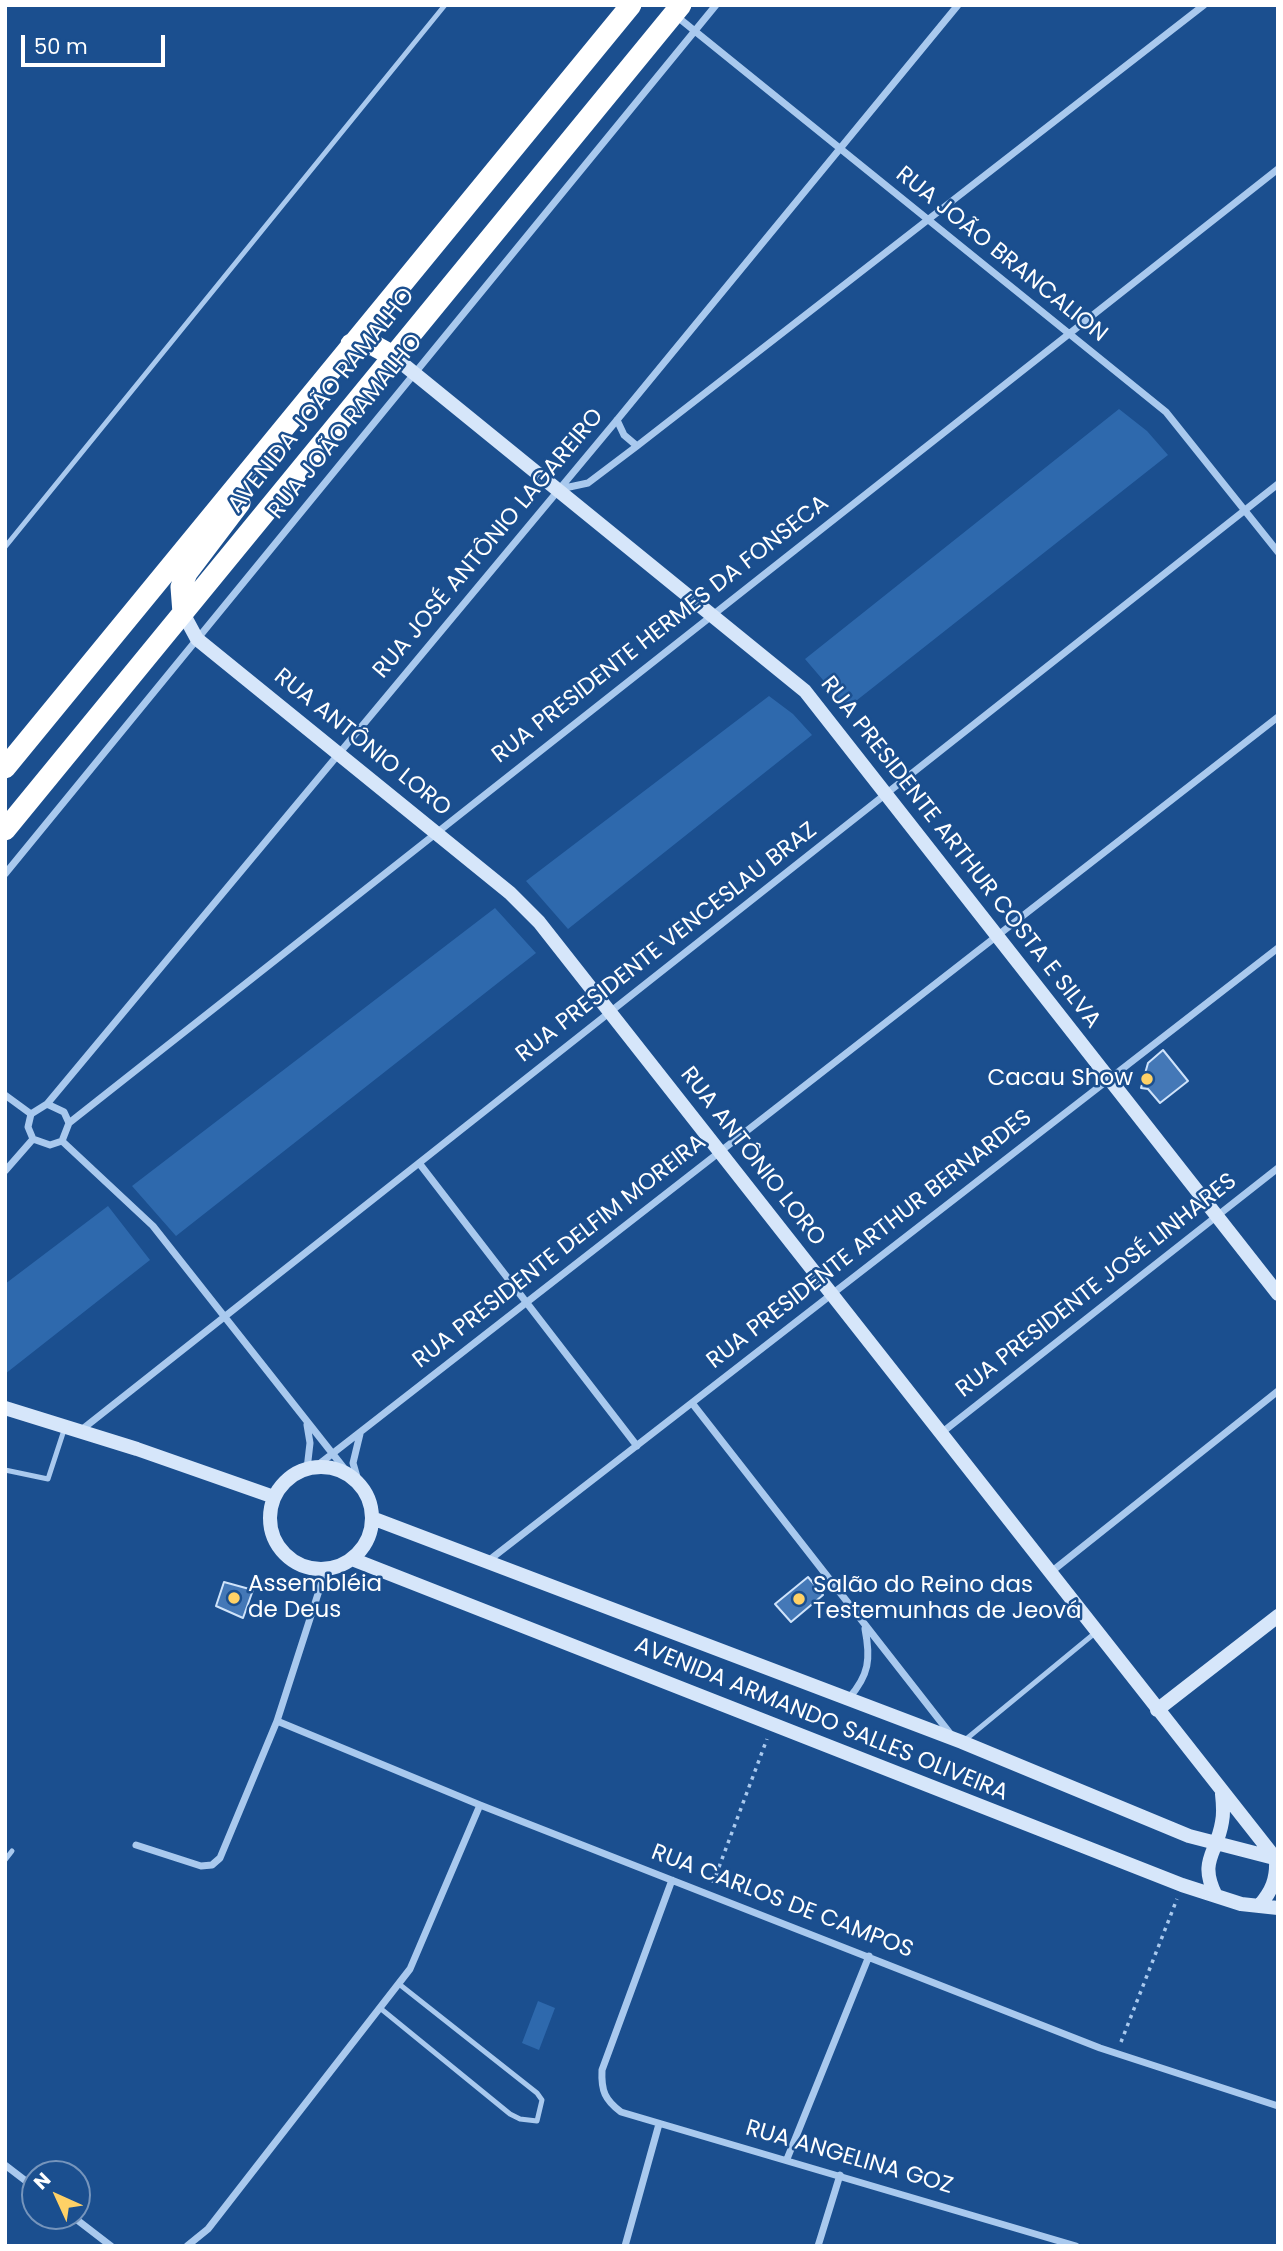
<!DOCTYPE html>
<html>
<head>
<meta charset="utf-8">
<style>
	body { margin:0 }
	#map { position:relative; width:1283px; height:2251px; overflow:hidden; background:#1b4f8f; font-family:Poppins,sans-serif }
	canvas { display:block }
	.frame { position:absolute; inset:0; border:7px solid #fff; pointer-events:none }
	.north { position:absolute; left:21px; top:2160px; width:70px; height:70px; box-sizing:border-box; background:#1b4f8f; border:2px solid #7695bc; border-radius:50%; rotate:315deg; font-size:19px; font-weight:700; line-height:28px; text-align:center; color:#fff }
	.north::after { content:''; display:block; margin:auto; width:24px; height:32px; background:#ffd166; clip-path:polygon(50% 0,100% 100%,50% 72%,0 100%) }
	.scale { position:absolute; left:21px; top:35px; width:144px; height:32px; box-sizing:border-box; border:4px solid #fff; border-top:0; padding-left:9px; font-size:21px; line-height:24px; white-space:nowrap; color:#fff; -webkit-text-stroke:5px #1b4f8f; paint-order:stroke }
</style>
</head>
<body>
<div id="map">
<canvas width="1283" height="2251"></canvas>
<div class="frame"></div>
<div class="north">N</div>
<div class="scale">50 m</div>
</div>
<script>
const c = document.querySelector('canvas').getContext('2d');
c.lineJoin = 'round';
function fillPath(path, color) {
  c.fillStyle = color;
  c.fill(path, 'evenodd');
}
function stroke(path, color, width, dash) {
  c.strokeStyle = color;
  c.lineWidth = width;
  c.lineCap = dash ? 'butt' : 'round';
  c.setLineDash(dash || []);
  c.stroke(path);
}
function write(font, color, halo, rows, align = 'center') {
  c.font = font + ' Poppins,sans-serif';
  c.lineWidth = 5;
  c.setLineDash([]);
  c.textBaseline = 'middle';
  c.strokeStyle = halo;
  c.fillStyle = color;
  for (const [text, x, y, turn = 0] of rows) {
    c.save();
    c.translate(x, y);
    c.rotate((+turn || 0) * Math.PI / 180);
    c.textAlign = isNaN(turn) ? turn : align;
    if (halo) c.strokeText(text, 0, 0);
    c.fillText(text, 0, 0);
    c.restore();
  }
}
const green = new Path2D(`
	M1119,409L1147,431L1168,455L847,708L805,659Z
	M769,696L793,714L812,735L568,929L526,881Z
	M495,908L536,953L176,1236L132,1186Z
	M108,1206L150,1260L5,1374V1284Z
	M538,2001L555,2008L539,2050L522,2043Z`);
const building = new Path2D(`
	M1163,1050L1188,1081L1160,1103L1148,1089L1141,1088L1148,1063Z
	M808,1577L823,1595L791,1622L775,1604Z
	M224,1582L253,1590L243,1618L216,1606Z`);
const path = new Path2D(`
	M713,1883L767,1739
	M1121,2042L1177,1899`);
const lane = new Path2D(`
	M5,547L445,5
	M5,1470L48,1479L65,1427
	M965,1740L1095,1633
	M5,1860L12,1851
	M380,2008L510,2114L520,2119L537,2121L542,2100L537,2093L399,1984`);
const street = new Path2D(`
	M675,15L1166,412L1278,552
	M617,420L624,435L637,446
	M560,489L588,483L637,446L1204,5
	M5,874L716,5
	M5,1095L31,1114
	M47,1104L64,1112L69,1123L62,1141L50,1145L33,1139L28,1127L31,1114L47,1104L617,420L958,5
	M69,1123L1278,169
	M62,1141L153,1226L351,1477
	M419,1163L637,1446
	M5,1171L33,1139
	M692,1403L952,1736
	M307,1425L310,1443L307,1469
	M80,1431L1278,484
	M940,1434L1278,1168
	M314,1468L1278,717
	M359,1484L353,1463L360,1434
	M488,1561L1278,948
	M1051,1572L1278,1391
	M849,1698C869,1675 871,1659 865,1629
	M277,1721L480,1805L1100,2048L1278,2106
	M136,1845L201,1866L212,1865L220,1858L277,1721L326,1569
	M672,1880L602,2070C601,2091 605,2100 621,2112L1076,2246
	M787,2159L869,1956
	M5,2165L35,2188
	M72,2216L111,2246
	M187,2246L208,2229L410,1969L480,1805
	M625,2246L659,2124
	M818,2246L840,2175`);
const secondary = new Path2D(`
	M393,356L805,691L1278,1294
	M183,613L197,639L510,893L539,922L1276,1859
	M5,1408L137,1449L274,1497
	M270 1518a51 51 0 1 1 102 0a51 51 0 1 1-102 0Z
	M372,1518L962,1742L1189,1836L1278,1859
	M352,1559L1182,1885L1241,1904L1278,1908
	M1157,1710L1278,1616
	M1216,1896C1198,1860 1217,1854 1222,1822C1224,1813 1223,1803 1222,1794
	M1259,1906C1272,1891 1277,1879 1276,1859`);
const highway = new Path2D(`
	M351,344L373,345L393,356
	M183,613L181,587L187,573L240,503
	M5,768L631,5
	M5,830L681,5`);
const markers = [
	[1147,1079,7,"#ffd166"],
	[234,1598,7,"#ffd166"],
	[799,1599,7,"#ffd166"]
];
const streetNames = [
	["RUA JOÃO BRANCALION",1001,255,39],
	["AVENIDA JOÃO RAMALHO",322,401,-51],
	["RUA JOÃO RAMALHO",346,427,-51],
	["RUA JOSÉ ANTÔNIO LAGAREIRO",489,544,-50],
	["RUA PRESIDENTE HERMES DA FONSECA",661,630,-38],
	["RUA ANTÔNIO LORO",362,743,39],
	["RUA PRESIDENTE ARTHUR COSTA E SILVA",960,853,52],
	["RUA PRESIDENTE VENCESLAU BRAZ",667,943,-38],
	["RUA ANTÔNIO LORO",752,1157,52],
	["RUA PRESIDENTE ARTHUR BERNARDES",870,1240,-38],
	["RUA PRESIDENTE DELFIM MOREIRA",560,1252,-38],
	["RUA PRESIDENTE JOSÉ LINHARES",1097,1286,-38],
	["AVENIDA ARMANDO SALLES OLIVEIRA",821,1720,22],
	["RUA CARLOS DE CAMPOS",782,1902,21],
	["RUA ANGELINA GOZ",849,2158,16]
];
const poiNames = [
	["Cacau Show",1133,1079,"right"],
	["Assembléia",248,1585],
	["de Deus",248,1611],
	["Salão do Reino das",813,1586],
	["Testemunhas de Jeová",813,1612]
];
fillPath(green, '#2e69ad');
fillPath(building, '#4478b7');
stroke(building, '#cfe3fa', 2);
stroke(path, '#a9c9ee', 3.5, [3.5, 5]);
stroke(lane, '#a9c9ee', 5);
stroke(street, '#a9c9ee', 7);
stroke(secondary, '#d6e6fa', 14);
stroke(highway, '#fff', 21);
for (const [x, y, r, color] of markers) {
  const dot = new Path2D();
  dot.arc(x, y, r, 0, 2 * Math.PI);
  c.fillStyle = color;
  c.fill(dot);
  stroke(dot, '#1b4f8f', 2.5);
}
write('23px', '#fff', '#1b4f8f', streetNames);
write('23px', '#fff', '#1b4f8f', poiNames, 'left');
</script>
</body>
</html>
